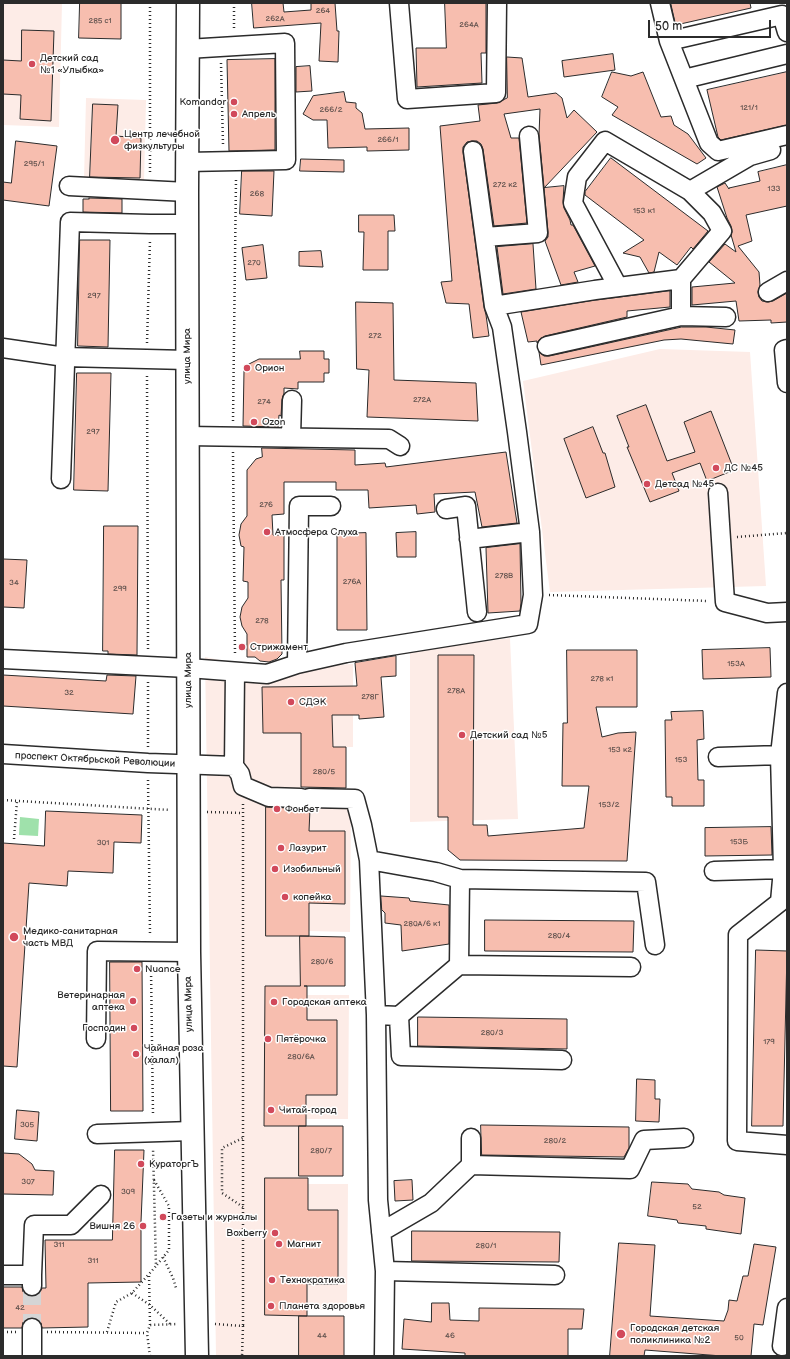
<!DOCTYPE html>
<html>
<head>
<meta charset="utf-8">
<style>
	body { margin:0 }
	#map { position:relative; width:790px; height:1359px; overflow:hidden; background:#fff; font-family:"Balsamiq Sans",sans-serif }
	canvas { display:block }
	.frame { position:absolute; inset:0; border:4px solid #2b2b2b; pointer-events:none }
	.scale { position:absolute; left:648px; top:20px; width:123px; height:18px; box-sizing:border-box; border:2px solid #2b2b2b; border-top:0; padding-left:5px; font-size:12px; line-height:14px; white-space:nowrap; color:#2b2b2b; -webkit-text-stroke:3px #fff; paint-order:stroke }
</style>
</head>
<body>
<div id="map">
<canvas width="790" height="1359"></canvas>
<div class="frame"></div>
<div class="scale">50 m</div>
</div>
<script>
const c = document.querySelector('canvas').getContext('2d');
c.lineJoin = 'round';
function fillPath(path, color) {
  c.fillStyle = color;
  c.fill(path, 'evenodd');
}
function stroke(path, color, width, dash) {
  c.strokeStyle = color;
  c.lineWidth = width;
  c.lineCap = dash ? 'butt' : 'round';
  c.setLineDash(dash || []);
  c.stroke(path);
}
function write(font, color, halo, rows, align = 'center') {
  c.font = font + ' "Balsamiq Sans",sans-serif';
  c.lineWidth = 3;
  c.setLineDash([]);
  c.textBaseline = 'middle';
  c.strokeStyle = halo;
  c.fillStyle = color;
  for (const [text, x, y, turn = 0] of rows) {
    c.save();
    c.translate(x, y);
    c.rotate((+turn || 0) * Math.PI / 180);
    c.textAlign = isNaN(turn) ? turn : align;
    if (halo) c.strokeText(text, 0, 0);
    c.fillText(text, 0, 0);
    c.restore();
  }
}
const built = new Path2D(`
	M3,3H62L59,127L3,125Z
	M86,98L146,100L144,182L84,180Z
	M660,349L750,352L766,586L550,592L523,381Z
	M510,638L518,819L410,822V651Z
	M205,657L263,669L353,664V747H301V796L351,801L350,932L309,931V936L300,937V986H307V995H349L348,1119H306V1126H299V1175L308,1176V1184H348L347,1310H307L299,1316V1356H216Z`);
const green = new Path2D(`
	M20,817L39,819L38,836L19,835Z`);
const building = new Path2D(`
	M80,3H121V39L79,38Z
	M252,3H283L284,12L311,10V3H335L337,31H339L338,62L319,61L321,23L254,28Z
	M445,3H486V53H481L482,83L417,87L416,48H446Z
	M671,3H750L751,8L676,25Z
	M22,30L54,31L51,121L20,119L21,95L3,94V60L21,61Z
	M613,54L615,70L564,77L562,61Z
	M507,57L522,58L528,97L556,93L562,98L567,118L574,110L597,132L544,188L539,135L540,109L504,114L511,138H519L527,223L494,226L483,149L481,144L477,141H472L467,142L463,147V152L484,307L486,315L489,336L473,338L469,304L446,303L441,282L452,281L440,126L480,121L478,105L497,103L507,98Z
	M275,59V150L229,151L227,60Z
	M310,66L312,91L296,92V67Z
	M612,72L631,76L643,72L661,117L671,116L674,125L688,134L706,158L697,164L612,115L618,107L602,97Z
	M787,72V125L721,140L718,137L707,90Z
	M344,92L346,102L356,103V108L362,113L365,129L409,128V150L367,151V147L328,148L327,120H313L303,114L313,96Z
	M93,104L118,105L116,136L141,138L140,178L90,177Z
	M16,141L57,146L49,206L3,200V182L11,183Z
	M611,158L708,231L693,249L691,247L677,265L659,252L654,272L649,273L640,257L623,253L644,240L585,195V192Z
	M301,159L344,160V172L300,171Z
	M787,165V206L746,215L752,241L738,246L759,272L760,285L758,292L759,297L762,301L768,302L773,301L787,293V322L771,323V320L739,321L736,301L692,305V287L735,283L709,262L725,244L736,252L731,235L732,232L731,226L727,218L717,187L725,183L729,189V188L760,181L758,172Z
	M242,171H274L272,216L240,214Z
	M564,186L563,201L564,208L570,220L571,225H573L595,266L574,272L578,282L561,285L545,241L548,237V232L544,188Z
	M89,198L122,199V213L83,212V199H89Z
	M359,215H394L395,231H388V270H363L364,232H359Z
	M80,240H110L108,347L78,346Z
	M533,244L536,289L503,294L497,247Z
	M263,245L267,278L246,280L242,248Z
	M321,251L323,267L299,266V252Z
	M670,291V307L627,311V317L545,336L540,339L537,343V341L528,342L521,312L596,300Z
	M356,302L393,303L394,380L476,383L478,421L367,417L369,370L357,369Z
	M682,327H706L735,330L733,344L681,339L664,340L541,365L539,352L544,356H549Z
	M300,351H324V359H329V373H324V382H298V389L284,388V393L282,400L281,416L279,415L278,427L243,426L244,371L247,365L259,359H300Z
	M77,373H111L108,491L74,490Z
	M646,405L667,461L695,452L684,422L711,411L734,470L707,481L700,463L672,473L679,491L650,502L627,447H629L617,416Z
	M593,427L603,453H605L615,487L586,498L564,439Z
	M262,448L355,450V465L385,463L386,467L506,452L517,523L482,527L475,492L434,494L435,512L417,514L416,505L369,508L368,490H336V482H284V514L272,515L273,535H284V580H281L282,654L277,659L269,662L260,661L255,657H247V634L242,626L240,617L242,607L248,598V582L243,581L244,547L241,546L239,535L241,524L247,516V470L256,459L262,457Z
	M104,526H138L137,655L108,654V651H103Z
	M416,532V557H397L396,533Z
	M366,533L367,630H337V534Z
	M520,544L521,603L520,611L488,613L486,548Z
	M3,559L27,560L24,608L3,607Z
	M770,648L771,677L703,679L702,650Z
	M567,650H637V707H596L602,737L618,733L636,732L627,861L460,860L448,850V817H438V655H474L473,825H487L488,836L584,828L589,786H562L563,723H567Z
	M396,656V676L381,677L384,717L359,719V715H332L333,747H346V788L301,787V733H263L262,687L357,686L355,663Z
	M3,675L106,681L107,675L136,676L133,714L3,706Z
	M703,711L704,739L697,740L698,780H704V806H672V797H666L665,720H672L671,712Z
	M266,807L310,809L309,831H345V904L309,903V936H266Z
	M46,811L142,815L141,843L114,842L113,873L68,871L67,886L29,883L17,1067L3,1066V843L44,846Z
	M771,827L772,855L705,856V828Z
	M381,896L409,898L410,901L449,905V944L402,951L401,925L385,923V913L382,910Z
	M485,920L634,921L633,952L485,951Z
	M300,936L345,937V986H304H307V1020H337V1095H306V1126H264L265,986H300Z
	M756,950L787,951L783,1126H752Z
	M110,962H142L143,1111H111Z
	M418,1017L567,1019V1049L418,1046Z
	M637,1079L655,1080V1099H660L659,1122L636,1121Z
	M17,1110L39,1112L37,1141L15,1139Z
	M481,1125L629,1127V1148L624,1157L482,1155Z
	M299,1126H343V1176H299Z
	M115,1150H144L141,1222V1282L88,1283V1327L42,1328L41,1323L38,1319L32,1318L27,1319L23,1322L22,1328H3V1287H22L23,1292L26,1295L32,1296L38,1295L42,1288H46L45,1240H112Z
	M3,1153L19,1154L32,1164L35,1170L54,1171L53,1195L3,1194Z
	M265,1178H308V1210H338V1284H307V1316L265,1315Z
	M412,1180L413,1200L395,1201L394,1181Z
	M652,1182L688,1184L692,1189L719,1192L724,1195L745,1198L741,1234L706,1229V1226L678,1223L677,1220L648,1216Z
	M412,1231L560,1232L559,1262L412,1261Z
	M619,1243L655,1245L650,1316L724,1321L728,1310L729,1300L737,1301L743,1276H748L754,1244L776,1247L763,1325L754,1324L751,1356H722L645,1350L644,1356H610Z
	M432,1303H449L450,1320L479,1321V1308L584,1309L582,1329H568V1356H465V1353L402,1349L404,1319L431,1322Z
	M299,1316H344V1356H299Z`);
const minorTunnel = new Path2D(`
	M32,1287V1328`);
const path = new Path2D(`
	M150,3V173
	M234,3V30
	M221,63L223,144
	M147,343L150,240
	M147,376L148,649
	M233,421L236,178
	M233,452L235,655
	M737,537L787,533
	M549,595L708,601
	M148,682V747
	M148,780L150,935
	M3,800L170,810
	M243,804V1326
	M207,812L243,813
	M14,839L17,801
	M151,968L153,1115
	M154,1180L169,1206V1250L156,1266
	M243,1207L222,1193V1148L243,1138
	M163,1257L173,1278L176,1288
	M132,1293L150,1305L170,1324
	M215,1324L243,1326L242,1356
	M150,1325L149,1274L156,1266L153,1148
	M3,1332H16
	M47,1332L146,1333
	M107,1332L116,1302L132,1293L149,1274
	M150,1356L147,1333L150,1325L178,1324`);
const minor = new Path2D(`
	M399,3L407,99L496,93L497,3
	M660,3L669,41L709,143L718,151L787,135
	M669,41L782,15L787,32
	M684,79L787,54
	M473,151L494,306
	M187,162L286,160L285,43L187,49
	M69,186L187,192
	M690,191L750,156L771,150
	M485,237L538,233L529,136
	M768,292L787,281
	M681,316L726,317
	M547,346L681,316V279
	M3,348L65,357L187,360
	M787,349L784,350L787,383
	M187,436L389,439L400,446
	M291,437L292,400
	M61,479L70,222L150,224H187
	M718,493L725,602L767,613L787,612
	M446,509L466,506L477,612
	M530,532L517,432L502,327L494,306L595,290L681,279L722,231L712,213L690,191L605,141L577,177L573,203L618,287
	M3,659L188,668L267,674L297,664L299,506H331
	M297,664L346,653L528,624L533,595L530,532L469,539
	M787,693L780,755L783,869L780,902L738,935L737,1141L787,1145
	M3,754L148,763L234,766L240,774L243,786L269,797L301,798
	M718,757L780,755
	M234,766L235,672
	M309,798L355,799L362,825L369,860L376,1015
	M369,860L436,872L460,879L459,965L399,1016L376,1015L378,1200L385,1271L384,1356
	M714,871L783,869
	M460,879L646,882L655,945
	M459,965L631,967
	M399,1016L401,1056L562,1060
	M96,1039L97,951L189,952
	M97,1134L192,1131
	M471,1165V1138
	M381,1232L431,1203L471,1165L630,1169L644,1140L684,1138
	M385,1271L555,1275
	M3,1275H32V1286
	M32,1275L34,1225H71L101,1195
	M782,1346L787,1308
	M32,1356V1328`);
const major = new Path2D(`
	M188,3L187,192L189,952L197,1356`);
const markers = [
	[32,64,4,"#d1495b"],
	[234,102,4,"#d1495b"],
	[234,114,4,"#d1495b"],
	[115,140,5,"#d1495b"],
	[247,368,4,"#d1495b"],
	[254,422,4,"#d1495b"],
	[716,468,4,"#d1495b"],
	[647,484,4,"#d1495b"],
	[267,532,4,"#d1495b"],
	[242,647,4,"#d1495b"],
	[291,702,4,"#d1495b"],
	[462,735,4,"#d1495b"],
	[277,809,4,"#d1495b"],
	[281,848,4,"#d1495b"],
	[275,869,4,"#d1495b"],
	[285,897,4,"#d1495b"],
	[14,937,5,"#d1495b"],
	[137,969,4,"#d1495b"],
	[133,1001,4,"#d1495b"],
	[274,1002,4,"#d1495b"],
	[134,1028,4,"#d1495b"],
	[268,1039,4,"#d1495b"],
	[136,1054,4,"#d1495b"],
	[271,1110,4,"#d1495b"],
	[141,1164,4,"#d1495b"],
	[163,1217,4,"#d1495b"],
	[143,1226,4,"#d1495b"],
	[275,1233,4,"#d1495b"],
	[279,1244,4,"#d1495b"],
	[272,1280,4,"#d1495b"],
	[271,1306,4,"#d1495b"],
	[621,1334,5,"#d1495b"]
];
const numberNames = [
	["264",323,11],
	["262А",275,19],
	["285 с1",100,21],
	["264А",469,25],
	["121/1",749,108],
	["266/2",331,110],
	["266/1",388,140],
	["295/1",34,164],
	["272 к2",505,185],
	["133",774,189],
	["268",257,194],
	["153 к1",644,211],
	["270",254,263],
	["297",94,296],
	["272",375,336],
	["272А",422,400],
	["274",264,402],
	["297",93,432],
	["276",266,505],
	["278В",504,576],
	["276А",352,582],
	["34",14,583],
	["299",120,589],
	["278",262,621],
	["153А",736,664],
	["278 к1",602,679],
	["278А",456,691],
	["32",69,693],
	["278Г",370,697],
	["153 к2",620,750],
	["153",681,760],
	["280/5",324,772],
	["153/2",609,805],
	["153Б",739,842],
	["301",103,843],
	["280А/6 к1",422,924],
	["280/4",559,936],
	["280/6",322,962],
	["280/3",492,1033],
	["179",769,1042],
	["280/6А",301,1057],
	["305",27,1125],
	["280/2",555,1141],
	["280/7",321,1151],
	["307",28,1182],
	["309",128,1192],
	["52",697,1207],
	["311",59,1245],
	["280/1",486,1246],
	["311",93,1261],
	["42",20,1308],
	["44",322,1336],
	["46",450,1336],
	["50",739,1338]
];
const poiNames = [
	["Детский сад",40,58],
	["№1 «Улыбка»",40,70],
	["Komandor",226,102,"right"],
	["Апрель",242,114],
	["Центр лечебной",124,134],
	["физкультуры",124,146],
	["Орион",255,368],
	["Ozon",262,422],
	["ДС №45",724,468],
	["Детсад №45",655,484],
	["Атмосфера Слуха",275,532],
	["Стрижамент",250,647],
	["СДЭК",299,702],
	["Детский сад №5",470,735],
	["Фонбет",285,809],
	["Лазурит",289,848],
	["Изобильный",283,869],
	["копейка",293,897],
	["Медико-санитарная",23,931],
	["часть МВД",23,943],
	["Nuance",145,969],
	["Ветеринарная",125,995,"right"],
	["аптека",125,1007,"right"],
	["Городская аптека",282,1002],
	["Господин",126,1028,"right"],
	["Пятёрочка",276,1039],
	["Чайная роза",144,1048],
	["(халал)",144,1060],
	["Читай-город",279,1110],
	["КураторгЪ",149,1164],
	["Газеты и журналы",171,1217],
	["Вишня 26",135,1226,"right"],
	["Boxberry",267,1233,"right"],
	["Магнит",287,1244],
	["Технократика",280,1280],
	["Планета здоровья",279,1306],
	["Городская детская",630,1328],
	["поликлиника №2",630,1340]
];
const streetNames = [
	["улица Мира",187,356,-90],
	["улица Мира",188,680,-90],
	["проспект Октябрьской Революции",95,760,3],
	["улица Мира",189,1004,-91]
];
fillPath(built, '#fdece7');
fillPath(green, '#9fe1ab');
fillPath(building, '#f7beaf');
stroke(building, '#2b2b2b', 1);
stroke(minorTunnel, '#d5d5d5', 18, [18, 9]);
stroke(minor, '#2b2b2b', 21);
stroke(major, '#2b2b2b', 25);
stroke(path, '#2b2b2b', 2.5, [1, 3]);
stroke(minor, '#fff', 18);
stroke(major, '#fff', 22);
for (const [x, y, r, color] of markers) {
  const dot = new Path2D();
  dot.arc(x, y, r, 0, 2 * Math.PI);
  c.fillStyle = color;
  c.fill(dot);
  stroke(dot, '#fff', 1.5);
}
write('8px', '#5e504c', null, numberNames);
write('10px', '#2b2b2b', '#fff', poiNames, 'left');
write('10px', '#2b2b2b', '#fff', streetNames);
</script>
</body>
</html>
